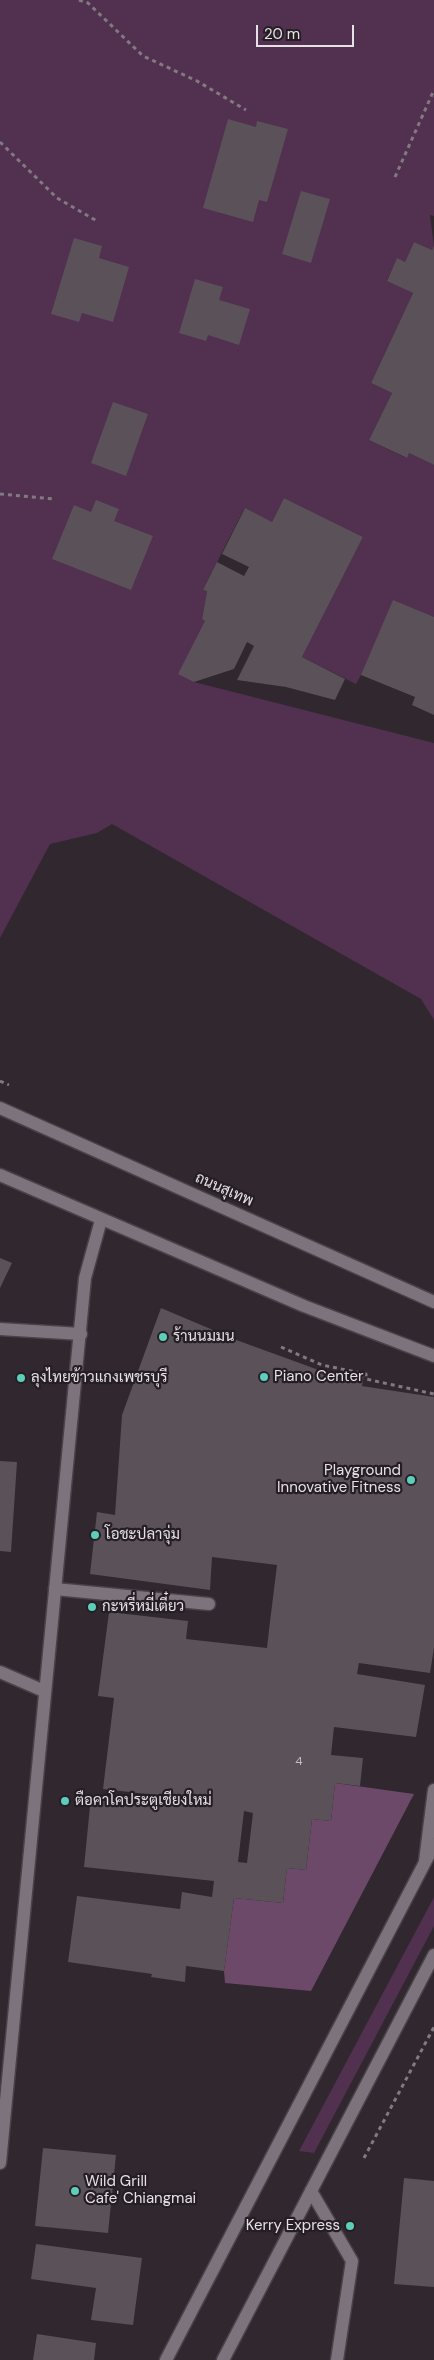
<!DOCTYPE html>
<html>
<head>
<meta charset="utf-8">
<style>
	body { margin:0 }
	#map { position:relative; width:434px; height:2360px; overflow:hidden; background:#30272f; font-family:"DM Sans",sans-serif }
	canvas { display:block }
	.scale { position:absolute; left:256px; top:25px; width:98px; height:22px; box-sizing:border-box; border:2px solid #e6e1e5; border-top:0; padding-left:6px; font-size:15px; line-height:18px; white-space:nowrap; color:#e6e1e5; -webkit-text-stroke:4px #261e25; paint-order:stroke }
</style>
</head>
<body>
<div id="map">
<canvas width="434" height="2360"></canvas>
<div class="scale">20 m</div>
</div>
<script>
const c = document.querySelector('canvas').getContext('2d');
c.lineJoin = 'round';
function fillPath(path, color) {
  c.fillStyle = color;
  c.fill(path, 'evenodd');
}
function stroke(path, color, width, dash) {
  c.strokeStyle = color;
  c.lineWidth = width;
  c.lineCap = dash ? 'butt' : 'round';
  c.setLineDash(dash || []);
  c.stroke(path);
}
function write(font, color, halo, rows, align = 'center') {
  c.font = font + ' "DM Sans",Sarabun,sans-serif';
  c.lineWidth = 4.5;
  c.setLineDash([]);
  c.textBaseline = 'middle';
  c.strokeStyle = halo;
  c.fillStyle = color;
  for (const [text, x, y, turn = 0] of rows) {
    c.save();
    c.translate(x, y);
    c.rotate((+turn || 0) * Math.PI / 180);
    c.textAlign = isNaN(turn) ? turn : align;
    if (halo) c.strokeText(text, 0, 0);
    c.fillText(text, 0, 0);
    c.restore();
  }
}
const green = new Path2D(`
	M0,0H434V216L430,215L434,247L432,250L414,242L405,262L397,259L387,280L413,293L371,383L392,393L369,440L406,458L409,453L434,465V617L361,675L356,684L302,657L363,537L284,498L272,522L244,509L203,590L207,591L202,619L205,621L194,682L434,743V1020L421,999L112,824L97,833L50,844L0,938Z
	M434,1897V1926L314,2153L299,2151Z`);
const forest = new Path2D(`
	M335,1783L414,1794L311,1991L225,1983L224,1971L234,1898L283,1903L287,1868L306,1870L312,1819L331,1821Z`);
const building = new Path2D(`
	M228,119L256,127L257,121L288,129L267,202L259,200L253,222L203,208Z
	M301,191L330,199L311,263L282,254Z
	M74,238L102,246L99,258L129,267L113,322L82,313L79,322L51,314Z
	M414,242L432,250L434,246V465L409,453L407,458L369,440L392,393L371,383L413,293L387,281L397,258L405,262Z
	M195,279L223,287L219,300L250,309L239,345L208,335L206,341L179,333Z
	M113,402L148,414L126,476L91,463Z
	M284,498L363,537L302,657L345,679L335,700L286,687L237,680L254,646L247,642L234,669L194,682L178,674L205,621L202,619L207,591L203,590L217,562L244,576L249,567L222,554L245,508L272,522Z
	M96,500L119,509L114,521L153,536L131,590L52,559L74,505L91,512Z
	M393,600L434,617V715L412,705L415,697L361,675Z
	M0,1258L12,1263L0,1288Z
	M161,1308L239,1341L327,1373L364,1375L362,1386L434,1397V1648L430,1673L359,1663L357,1674L425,1685L416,1737L334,1727L331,1755L363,1758L360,1786L335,1783L331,1821L312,1819L306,1870L287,1868L283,1903L234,1898L224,1971L186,1966L185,1982L151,1977L152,1974L68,1962L77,1896L180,1909L182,1892L212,1897L214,1881L84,1867L91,1796L172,1804L173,1797L103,1789L114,1698L98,1696L109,1612L188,1621L186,1639L267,1648L269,1630L277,1565L212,1557L210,1590L90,1574L97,1512L115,1515L122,1415ZM244,1811L253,1813L247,1863L238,1862Z
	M0,1461L17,1462L11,1552L0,1551Z
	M43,2148L116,2155L108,2233L35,2226Z
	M404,2178L434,2181V2287L394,2284Z
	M36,2244L142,2258L133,2325L91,2320L96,2288L31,2279Z
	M37,2334L96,2343L94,2360H33Z`);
const path = new Path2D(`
	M79,0L88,3L143,56L197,81L246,110
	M0,142L57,198L97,221
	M395,177L434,90
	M0,494L54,499
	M0,1081L9,1085
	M281,1347L322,1365L366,1374V1379L434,1394
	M364,2158L434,2027`);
const lane = new Path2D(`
	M0,1329L81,1334
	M55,1589L209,1604`);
const street = new Path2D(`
	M0,1672L44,1691
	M425,1861L434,1790
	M0,2163L85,1278L101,1220
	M311,2191L352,2261L337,2360`);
const secondary = new Path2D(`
	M0,1108L434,1302
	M0,1175L304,1306L434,1356
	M166,2360L434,1845
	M223,2360L434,1955`);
const markers = [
	[163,1337,5,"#5dceb9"],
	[264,1377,5,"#5dceb9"],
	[21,1378,5,"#5dceb9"],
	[411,1480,5,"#5dceb9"],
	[95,1535,5,"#5dceb9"],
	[92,1607,5,"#5dceb9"],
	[65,1801,5,"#5dceb9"],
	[75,2191,5,"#5dceb9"],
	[350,2226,5,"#5dceb9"]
];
const numberNames = [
	["4",299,1762]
];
const streetNames = [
	["ถนนสุเทพ",224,1190,24]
];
const poiNames = [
	["ร้านนมมน",173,1337],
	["Piano Center",274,1377],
	["ลุงไทยข้าวแกงเพชรบุรี",31,1378],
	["Playground",401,1471,"right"],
	["Innovative Fitness",401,1488,"right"],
	["โอชะปลาจุ่ม",105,1535],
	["กะหรี่หมี่เตี๋ยว",102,1607],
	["ตือคาโคประตูเชียงใหม่",75,1801],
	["Wild Grill",85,2182],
	["Cafe' Chiangmai",85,2199],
	["Kerry Express",340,2226,"right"]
];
fillPath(green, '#51314f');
fillPath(forest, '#6c4969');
fillPath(building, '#5a5159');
stroke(lane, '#494248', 15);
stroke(street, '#494248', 15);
stroke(secondary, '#494248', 15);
stroke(path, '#817a80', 3, [4, 4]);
stroke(lane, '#7d737c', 12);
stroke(street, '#7d737c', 12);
stroke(secondary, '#7d737c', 12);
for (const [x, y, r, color] of markers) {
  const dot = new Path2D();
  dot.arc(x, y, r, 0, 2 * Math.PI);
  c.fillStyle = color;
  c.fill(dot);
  stroke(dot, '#261e25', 2);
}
write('12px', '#c3bdc2', null, numberNames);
write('15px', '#e6e1e5', '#261e25', streetNames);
write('15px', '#e6e1e5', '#261e25', poiNames, 'left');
</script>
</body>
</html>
